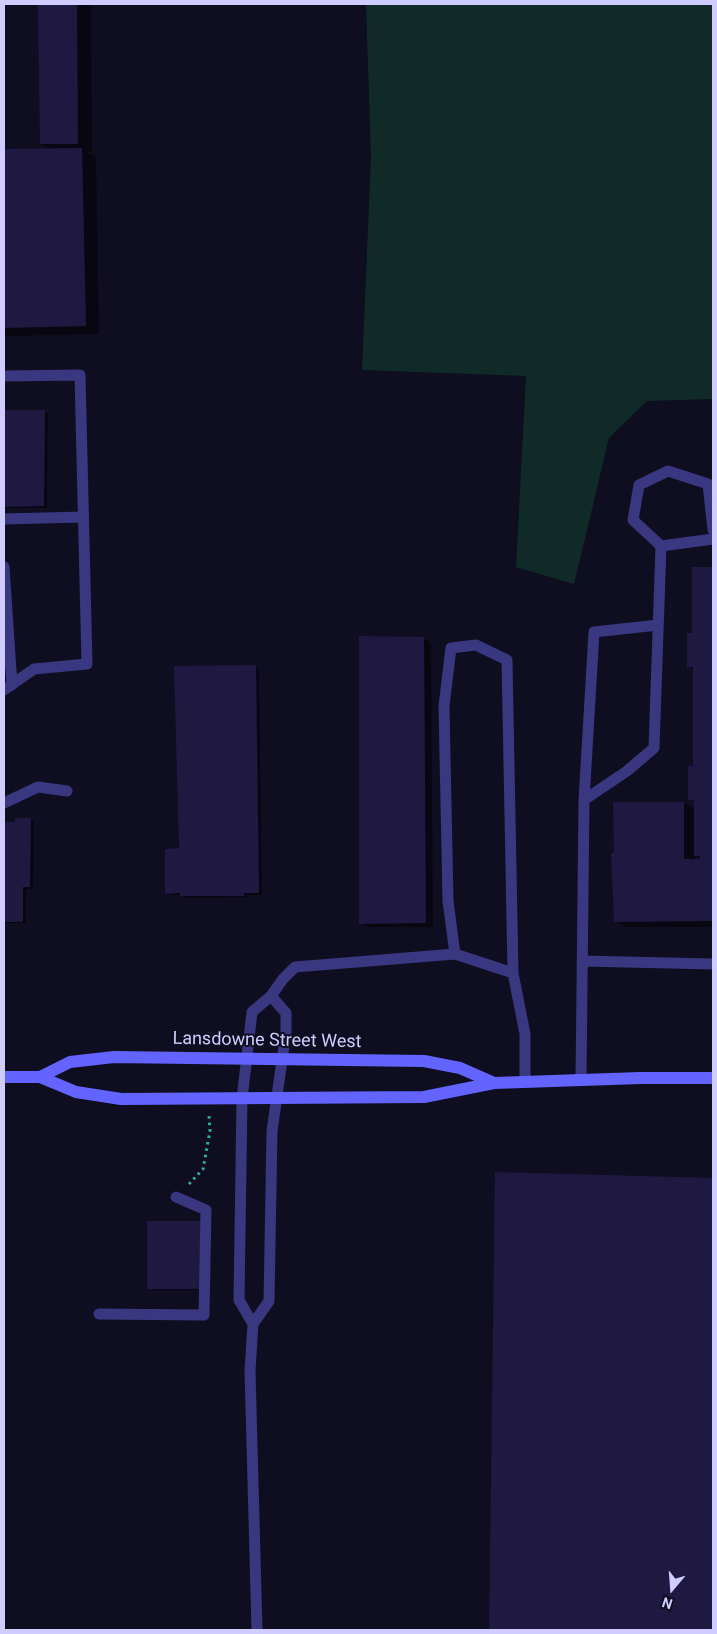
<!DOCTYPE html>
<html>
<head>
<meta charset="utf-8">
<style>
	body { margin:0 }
	#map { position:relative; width:717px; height:1634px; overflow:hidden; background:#0f0d20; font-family:Roboto,sans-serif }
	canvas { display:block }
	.frame { position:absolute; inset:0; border:5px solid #d0ccff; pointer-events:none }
	.north { position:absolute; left:647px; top:1564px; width:50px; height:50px; -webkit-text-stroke:4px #0f0d20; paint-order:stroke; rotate:198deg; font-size:14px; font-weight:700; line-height:20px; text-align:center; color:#d0ccff }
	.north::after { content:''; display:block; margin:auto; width:18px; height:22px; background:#d0ccff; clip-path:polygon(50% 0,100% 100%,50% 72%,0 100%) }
</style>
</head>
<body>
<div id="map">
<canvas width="717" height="1634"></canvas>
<div class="frame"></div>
<div class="north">N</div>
</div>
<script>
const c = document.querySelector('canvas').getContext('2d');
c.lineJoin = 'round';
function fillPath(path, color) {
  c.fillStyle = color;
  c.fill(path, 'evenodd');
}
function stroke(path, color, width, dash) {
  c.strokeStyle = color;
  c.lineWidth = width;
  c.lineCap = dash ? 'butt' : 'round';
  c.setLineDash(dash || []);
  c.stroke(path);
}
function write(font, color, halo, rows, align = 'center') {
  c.font = font + ' Roboto,sans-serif';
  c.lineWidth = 4;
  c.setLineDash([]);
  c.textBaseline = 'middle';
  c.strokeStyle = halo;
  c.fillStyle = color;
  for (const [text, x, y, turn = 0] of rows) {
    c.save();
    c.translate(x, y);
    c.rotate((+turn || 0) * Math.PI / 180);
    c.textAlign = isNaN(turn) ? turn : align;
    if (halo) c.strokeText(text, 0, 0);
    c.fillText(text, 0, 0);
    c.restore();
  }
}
const green = new Path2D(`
	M366,4H713V399L647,401L609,438L574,584L516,567L526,376L362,370L371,157Z`);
const shadow = new Path2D(`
	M40,4H91L92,152H86L96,157L99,334L4,336V150H51L41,144Z
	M4,411L45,412L48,414L47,508H4Z
	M713,568V927H627L615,921V804L684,803L695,809V802L690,799L695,767L694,669L688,666L693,634V569ZM695,855L704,860H695Z
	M423,638L431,643L433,927H368L361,923Z
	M255,667L259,669L262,895H247V897L184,898L181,895H170L167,893Z
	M31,819L34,821L33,889H26V923H4V823H16Z
	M496,1174L713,1180V1630H490Z
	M206,1224V1290H152L149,1288Z`);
const building = new Path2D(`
	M38,4H77L78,144H40Z
	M82,148L86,326L4,328V149Z
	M4,410H45L44,506L4,507Z
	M692,567H713V921L614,922L611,853H614L613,802H684V859H700V856H694V800H688V766H693V667H687V633H692Z
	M359,636L424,637L426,923L359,924Z
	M256,665L259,893H244V896H180V893L165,894V849L179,848L174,666Z
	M15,818H31L30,887H23V922H4V822H15Z
	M495,1172L713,1178V1630H489Z
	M147,1221H203V1289H147Z`);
const path = new Path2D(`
	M207,1033L208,1040
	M189,1184L203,1169L210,1131L209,1116`);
const service = new Path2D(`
	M4,376L80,375L87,664L34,669L4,690
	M4,519L83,517
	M661,546L633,520L639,485L668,471L708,484L713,530
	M4,567L12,685
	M584,800L594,632L658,625
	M4,803L38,787L67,791
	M582,961L713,964
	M513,973L455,954L448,901L444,706L451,648L476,645L507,660L513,973L525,1034V1081
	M581,1080L584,800L627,771L654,748L661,546L713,539
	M99,1314L204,1315L206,1210L176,1197
	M253,1324L239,1300L242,1099L252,1012L271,996L283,979L295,967L455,954
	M257,1630L250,1371L253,1324L269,1301L272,1131L286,1032V1013L271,996`);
const secondary = new Path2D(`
	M4,1077H40L76,1092L121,1099L424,1097L494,1083L640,1078H713
	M40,1077L70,1062L114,1057L424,1061L460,1068L494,1083`);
const streetNames = [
	["Lansdowne Street West",267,1041,1]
];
fillPath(green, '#102a28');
fillPath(shadow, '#0007');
fillPath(building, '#1f1941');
stroke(path, '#2db2a5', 3, [2.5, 4]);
stroke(service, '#38377f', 11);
stroke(secondary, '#6364ff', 12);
write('18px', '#d0ccff', '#0f0d20', streetNames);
</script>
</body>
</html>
